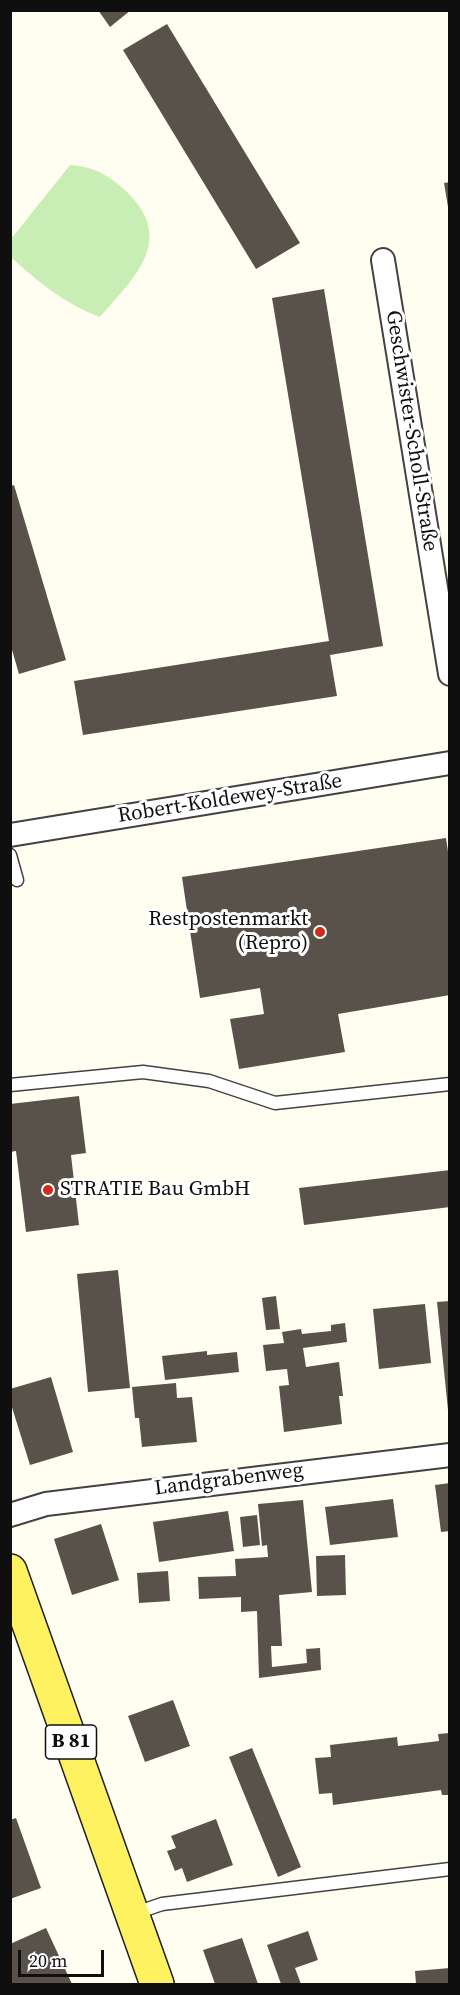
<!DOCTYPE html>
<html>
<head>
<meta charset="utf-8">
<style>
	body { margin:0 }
	#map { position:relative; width:460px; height:1995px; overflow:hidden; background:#fffef0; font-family:"Source Serif 4",serif }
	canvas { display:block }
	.frame { position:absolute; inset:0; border:12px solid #0f0f0f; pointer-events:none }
	.scale { position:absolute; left:18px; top:1950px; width:86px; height:27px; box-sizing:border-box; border:3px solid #0f0f0f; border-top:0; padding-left:8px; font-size:18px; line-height:21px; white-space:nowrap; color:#0f0f0f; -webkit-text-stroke:4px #fff; paint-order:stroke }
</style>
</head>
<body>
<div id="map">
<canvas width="460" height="1995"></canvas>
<div class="frame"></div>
<div class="scale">20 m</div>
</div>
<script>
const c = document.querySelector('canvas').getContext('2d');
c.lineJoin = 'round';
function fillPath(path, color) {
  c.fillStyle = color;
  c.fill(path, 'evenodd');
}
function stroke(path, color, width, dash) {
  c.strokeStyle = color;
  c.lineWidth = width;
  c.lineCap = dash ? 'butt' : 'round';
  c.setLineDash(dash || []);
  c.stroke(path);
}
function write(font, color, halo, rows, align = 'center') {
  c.font = font + ' "Source Serif 4",serif';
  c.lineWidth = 6;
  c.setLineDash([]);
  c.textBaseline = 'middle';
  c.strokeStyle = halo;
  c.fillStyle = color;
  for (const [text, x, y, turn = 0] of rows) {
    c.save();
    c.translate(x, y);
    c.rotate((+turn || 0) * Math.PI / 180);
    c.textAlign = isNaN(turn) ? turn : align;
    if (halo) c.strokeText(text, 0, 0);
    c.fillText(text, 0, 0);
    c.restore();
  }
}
const green = new Path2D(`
	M70,165C93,166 111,176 127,192C176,240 135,277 100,317C65,304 38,282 11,257V239Z`);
const building = new Path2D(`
	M98,10H131L110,27Z
	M167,24L300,243L256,269L123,50Z
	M450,182V207H448L444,183Z
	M324,289L383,646L330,655L337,696L83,735L74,681L329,641L272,298Z
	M14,485L66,660L19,674L10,643V486Z
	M446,838L450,865V995L338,1014L345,1052L239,1069L230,1019L264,1014L260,988L200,998L182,877Z
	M79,1096L86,1153L71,1155L79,1225L26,1232L16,1151L10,1152V1104Z
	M450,1170V1207L304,1225L299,1188Z
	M118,1270L130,1388L88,1392L77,1274Z
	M276,1296L280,1329L266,1330L262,1298Z
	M450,1301V1410H448L437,1302Z
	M425,1304L431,1363L379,1369L373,1309Z
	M345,1323L347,1342L303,1348L306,1367L339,1362L343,1396H339L342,1424L284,1432L279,1386L289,1385L287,1369L266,1371L263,1345L284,1343L282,1332L301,1329L302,1334L331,1331V1325Z
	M207,1351V1355L237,1352L239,1372L165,1380L162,1356Z
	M51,1377L73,1452L30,1465L10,1401V1389Z
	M176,1383L177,1398L192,1397L197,1442L142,1447L139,1418H135L132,1387Z
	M450,1483V1531L441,1532L435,1485Z
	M393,1499L398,1537L330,1545L325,1507Z
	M303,1500L312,1592L279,1595L282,1646H271L272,1667L307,1663L306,1649L320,1648L321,1670L259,1678L257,1611L241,1612V1597L199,1599L198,1577L236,1576L235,1559L268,1557L267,1545L262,1546L258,1504Z
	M228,1511L234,1551L159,1562L153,1522Z
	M257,1515L260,1545L243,1547L240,1517Z
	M101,1524L119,1580L72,1595L54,1539Z
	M345,1555L346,1595L317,1596L316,1556Z
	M168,1571L170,1601L139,1603L137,1573Z
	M173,1700L190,1746L145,1762L128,1716Z
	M450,1733V1795H442L441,1790L333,1805L332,1793L319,1794L315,1758L331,1757L330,1745L397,1737L398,1746L439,1741L438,1734Z
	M252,1748L301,1867L278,1877L229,1757Z
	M16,1818L41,1888L10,1899V1820Z
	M216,1819L233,1865L187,1882L182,1868L175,1871L167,1851L176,1848L171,1836Z
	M46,1928L72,1984H10V1944Z
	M308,1931L318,1960L295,1968L301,1984H281L267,1945Z
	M242,1938L258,1984H215L203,1950Z
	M450,1968V1984H416L415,1971Z`);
const service = new Path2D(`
	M10,855L17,880
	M10,1085L143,1072L209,1081L275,1103L450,1084
	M133,1914L162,1904L450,1869`);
const minor = new Path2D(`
	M383,260L450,674
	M10,835L450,763
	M10,1515L46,1504L450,1455`);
const primary = new Path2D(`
	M10,1571L157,1984`);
const markers = [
	[320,932,6,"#cd2d18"],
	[48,1190,6,"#cd2d18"]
];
const shields = [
	[71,1742,51]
];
const shieldNames = [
	["B 81",71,1742]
];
const streetNames = [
	["Geschwister-Scholl-Straße",411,431,81],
	["Robert-Koldewey-Straße",230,799,-9],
	["Landgrabenweg",229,1480,-7]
];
const poiNames = [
	["Restpostenmarkt",308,920],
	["(Repro)",308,944],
	["STRATIE Bau GmbH",60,1190,"left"]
];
fillPath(green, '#c9eeb5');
fillPath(building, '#58524a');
stroke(service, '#424242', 15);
stroke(minor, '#424242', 26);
stroke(primary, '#202020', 36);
stroke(service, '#fff', 12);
stroke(minor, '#fff', 22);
stroke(primary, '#fff260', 33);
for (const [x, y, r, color] of markers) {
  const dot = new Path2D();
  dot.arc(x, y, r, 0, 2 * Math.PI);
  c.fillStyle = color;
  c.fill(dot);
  stroke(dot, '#fff', 2);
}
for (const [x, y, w] of shields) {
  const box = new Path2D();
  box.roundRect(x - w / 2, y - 17, w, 34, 4.5);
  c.fillStyle = '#fff';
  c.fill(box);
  stroke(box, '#0f0f0f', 1.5);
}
write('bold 20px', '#0f0f0f', null, shieldNames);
write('21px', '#0f0f0f', '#fff', streetNames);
write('21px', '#0f0f0f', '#fff', poiNames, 'right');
</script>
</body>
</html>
